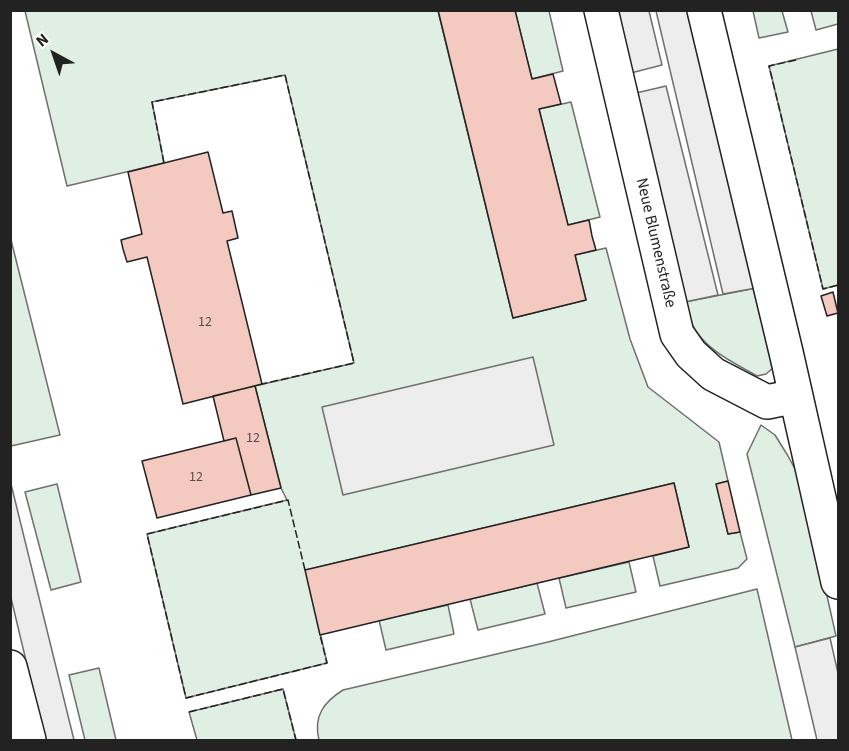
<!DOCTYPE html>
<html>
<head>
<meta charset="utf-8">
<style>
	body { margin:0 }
	#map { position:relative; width:849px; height:751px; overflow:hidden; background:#fff; font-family:"Source Sans 3",sans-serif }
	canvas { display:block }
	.frame { position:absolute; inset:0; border:12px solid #222; pointer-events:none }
	.north { position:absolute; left:24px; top:24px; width:60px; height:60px; -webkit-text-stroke:4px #fff; paint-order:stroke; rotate:320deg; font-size:16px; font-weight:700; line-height:24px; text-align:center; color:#222 }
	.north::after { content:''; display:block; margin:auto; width:21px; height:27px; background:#222; clip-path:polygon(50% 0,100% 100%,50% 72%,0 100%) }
</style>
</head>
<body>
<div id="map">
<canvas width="849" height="751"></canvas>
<div class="frame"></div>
<div class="north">N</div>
</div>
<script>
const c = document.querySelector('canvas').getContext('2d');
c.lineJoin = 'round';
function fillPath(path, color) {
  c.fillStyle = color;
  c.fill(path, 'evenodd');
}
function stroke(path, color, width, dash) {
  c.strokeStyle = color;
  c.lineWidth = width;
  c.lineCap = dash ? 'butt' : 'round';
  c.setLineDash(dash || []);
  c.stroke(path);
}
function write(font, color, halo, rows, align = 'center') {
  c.font = font + ' "Source Sans 3",sans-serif';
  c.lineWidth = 4.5;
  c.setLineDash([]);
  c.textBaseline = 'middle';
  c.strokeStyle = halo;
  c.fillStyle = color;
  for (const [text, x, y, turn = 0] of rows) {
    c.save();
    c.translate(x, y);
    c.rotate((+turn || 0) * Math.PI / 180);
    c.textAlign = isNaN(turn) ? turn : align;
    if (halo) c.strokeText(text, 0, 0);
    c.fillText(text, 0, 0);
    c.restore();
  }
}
const green = new Path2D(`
	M25,11H438L513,318L586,300L575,255L606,248L630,339L648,387L719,442L728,481L717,484L728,534L740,532L747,559L738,568L660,586L653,556L689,547L674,483L306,570L327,663L186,698L147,534L287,500L281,488L255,386L354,363L285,75L152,102L164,163L67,186Z
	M515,11H549L563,71L532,79Z
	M753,11H782L788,32L759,38Z
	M811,11H838V24L816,30Z
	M838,49V285L823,289L769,66Z
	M571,102L600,217L568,225L539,109Z
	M10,236L60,435L11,446H10Z
	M756,288L773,368L766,374L757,376C733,362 705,350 692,324C689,317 687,309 685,302Z
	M761,425L775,435L788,456L801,480L836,636L795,647L747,454Z
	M57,484L81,582L51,590L25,492Z
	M629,562L636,592L566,608L559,578Z
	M537,583L545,614L478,630L470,599Z
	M757,589L792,740H319C313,716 324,702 343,690L548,642Z
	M448,605L454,634L386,650L379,620Z
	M99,668L116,740H85L69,675Z
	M283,689L296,740H197L189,712Z`);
const parking = new Path2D(`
	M616,11H649L662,65L631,73Z
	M656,11H689L756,288L723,294Z
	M666,86L718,295L685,302L636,93Z
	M533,357L554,445L343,495L322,407Z
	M10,480L74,740H45L11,598Z
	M830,638L838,673V740H817L795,647Z`);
const building = new Path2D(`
	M438,10H515L532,79L553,74L561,104L539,109L568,225L589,220L592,236L596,250L575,255L586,300L513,318Z
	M208,152L223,213L232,211L238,238L227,241L262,384L183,404L147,257L127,262L123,249L121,240L142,234L128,172Z
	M833,292L838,313L827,316L821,296Z
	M255,386L281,488L251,495L236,438L224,441L213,396Z
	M236,438L251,495L157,518L142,461Z
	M728,481L740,532L728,534L716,484Z
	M674,483L689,547L320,635L305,570Z`);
const minor = new Path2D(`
	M601,10L677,334L691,354L713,374L767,402L796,396
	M704,10L786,352L838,582
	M10,667L29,740`);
const fence = new Path2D(`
	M796,60L769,66L823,289L838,285
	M164,163L152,102L285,75L354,363L262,384
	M305,570L288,500L147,534L186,698L327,663L320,635
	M189,712L283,689L296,740`);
const numberNames = [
	["12",205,323],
	["12",253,439],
	["12",196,478]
];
const streetNames = [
	["Neue Blumenstraße",655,243,77]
];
fillPath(green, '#e0efe3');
stroke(green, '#6f6f6f', 1.5);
fillPath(parking, '#ededed');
stroke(parking, '#6f6f6f', 1.5);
fillPath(building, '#f3c9c0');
stroke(building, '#222', 1.5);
stroke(minor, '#222', 36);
stroke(minor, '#fff', 33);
stroke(fence, '#222', 1.5, [8, 3]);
write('14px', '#564c4a', null, numberNames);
write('16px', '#222', '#fff', streetNames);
</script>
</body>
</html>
